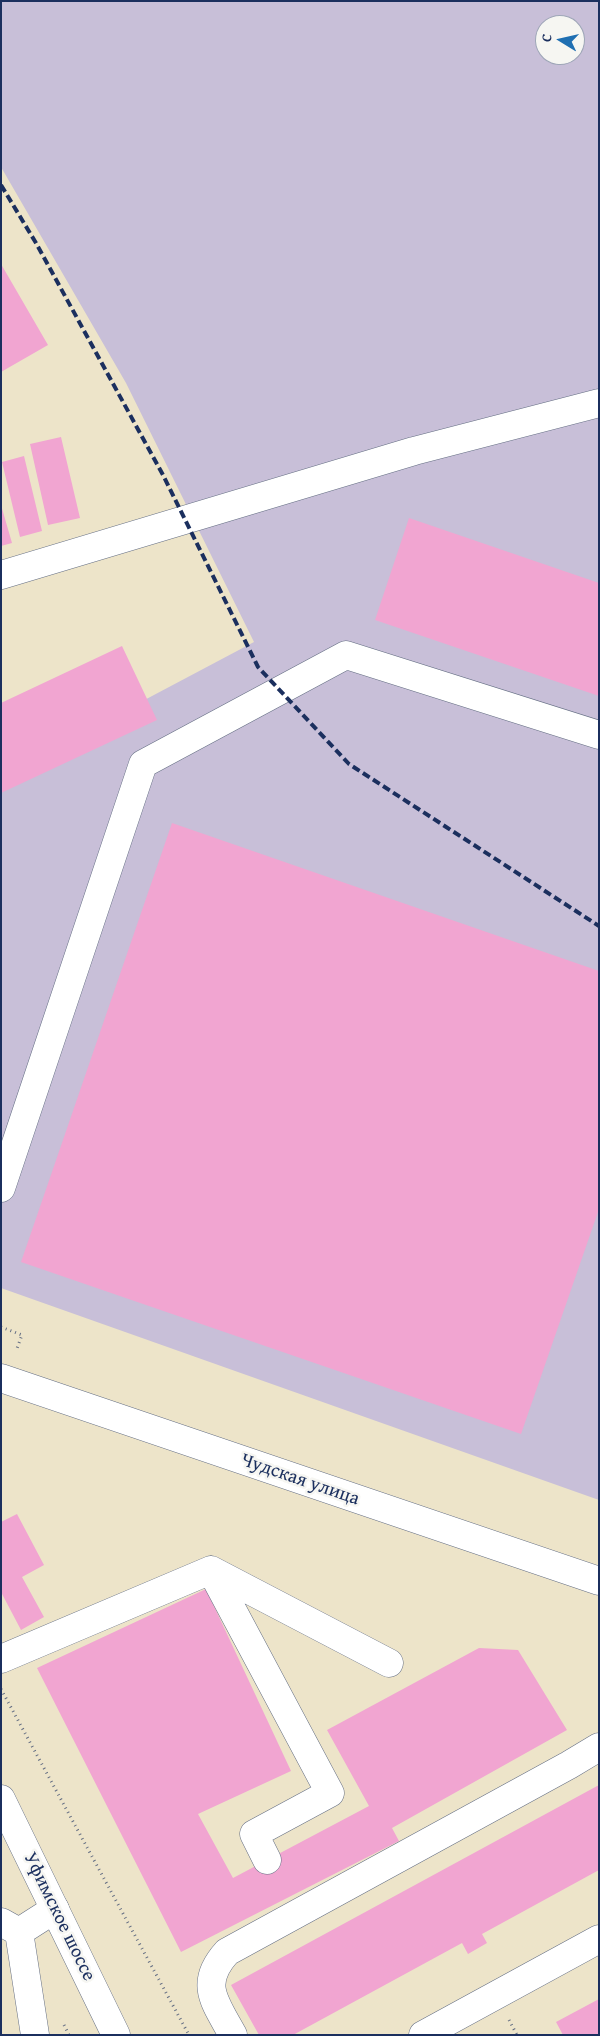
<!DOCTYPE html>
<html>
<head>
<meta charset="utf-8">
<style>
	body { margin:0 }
	#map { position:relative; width:600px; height:2036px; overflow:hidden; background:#ede4c9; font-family:"Gentium Book Plus",serif }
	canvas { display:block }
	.frame { position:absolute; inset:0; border:2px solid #1b2f5e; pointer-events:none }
	.north { position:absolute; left:535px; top:15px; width:50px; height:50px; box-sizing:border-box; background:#f6f6f2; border:1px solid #9ea6b7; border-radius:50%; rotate:279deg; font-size:14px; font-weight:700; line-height:20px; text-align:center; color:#1b2f5e }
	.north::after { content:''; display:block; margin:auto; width:18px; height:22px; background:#1f6fb2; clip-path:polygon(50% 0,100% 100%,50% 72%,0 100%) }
</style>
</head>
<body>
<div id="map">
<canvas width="600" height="2036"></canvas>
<div class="frame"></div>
<div class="north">С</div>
</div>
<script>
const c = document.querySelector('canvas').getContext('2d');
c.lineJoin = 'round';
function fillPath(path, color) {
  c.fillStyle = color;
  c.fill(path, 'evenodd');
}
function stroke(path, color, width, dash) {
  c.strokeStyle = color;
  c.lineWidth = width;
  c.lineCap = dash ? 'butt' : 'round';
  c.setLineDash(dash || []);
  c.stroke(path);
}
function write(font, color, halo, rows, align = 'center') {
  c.font = font + ' "Gentium Book Plus",serif';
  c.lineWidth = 5;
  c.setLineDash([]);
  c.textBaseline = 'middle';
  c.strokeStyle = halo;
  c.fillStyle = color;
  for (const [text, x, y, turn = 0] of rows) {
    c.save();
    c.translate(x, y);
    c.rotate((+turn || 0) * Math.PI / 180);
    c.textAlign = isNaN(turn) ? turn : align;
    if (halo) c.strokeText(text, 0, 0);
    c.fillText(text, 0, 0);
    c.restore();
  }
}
const industrial = new Path2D(`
	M1,1H599V1500L1,1288V776L254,642L126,383L1,167ZM545,25H575V55H545Z`);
const building = new Path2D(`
	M1,264L48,345L1,372Z
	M61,437L80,518L48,525L30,444Z
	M24,456L42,531L20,537L2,462Z
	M1,505L12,543L1,546Z
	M409,518L599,583V696L375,620Z
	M122,646L157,720L1,793V703Z
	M172,823L599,971V1209L521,1434L21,1262Z
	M17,1514L44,1565L22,1577L44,1617L21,1630L1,1592V1522Z
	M206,1589L291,1771L198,1814L233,1878L369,1806L327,1730L479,1648L518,1650L567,1730L392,1828L399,1841L181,1952L37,1668Z
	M599,1785V1870L482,1934L487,1943L468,1954L462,1943L293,2035H259L231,1985Z
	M599,1999V2035H563L556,2022Z`);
const path = new Path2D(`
	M1,1327L22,1335L16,1351
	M1,1689L189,2035
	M509,2020L517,2035
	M64,2025L69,2035`);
const minor = new Path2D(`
	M1,575L414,451L599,403
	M1,1188L143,764L346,655L599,735
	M211,1570L330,1793L254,1834L267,1860
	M1,1659L211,1570L389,1663
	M1,1922L19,1932L35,2035
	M19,1932L55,1909
	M233,2035C215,2002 198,1984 227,1952L569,1765L599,1747
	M423,2035L599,1939`);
const major = new Path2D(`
	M1,1378L599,1581
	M1,1799L116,2035`);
const rail = new Path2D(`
	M1,185L36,243L163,475L258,667L349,764L599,926`);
const streetNames = [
	["Чудская улица",300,1480,19],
	["Уфимское шоссе",59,1917,64]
];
fillPath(industrial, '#c8bfd8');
fillPath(building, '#f1a5d1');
stroke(minor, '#646e83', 29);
stroke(major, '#646e83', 29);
stroke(path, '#646e83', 3, [1, 4]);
stroke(minor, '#fff', 28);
stroke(major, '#fff', 28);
stroke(rail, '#1b2f5e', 4, [8, 4]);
write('19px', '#1b2f5e', '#f6f6f2', streetNames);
</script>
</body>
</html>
